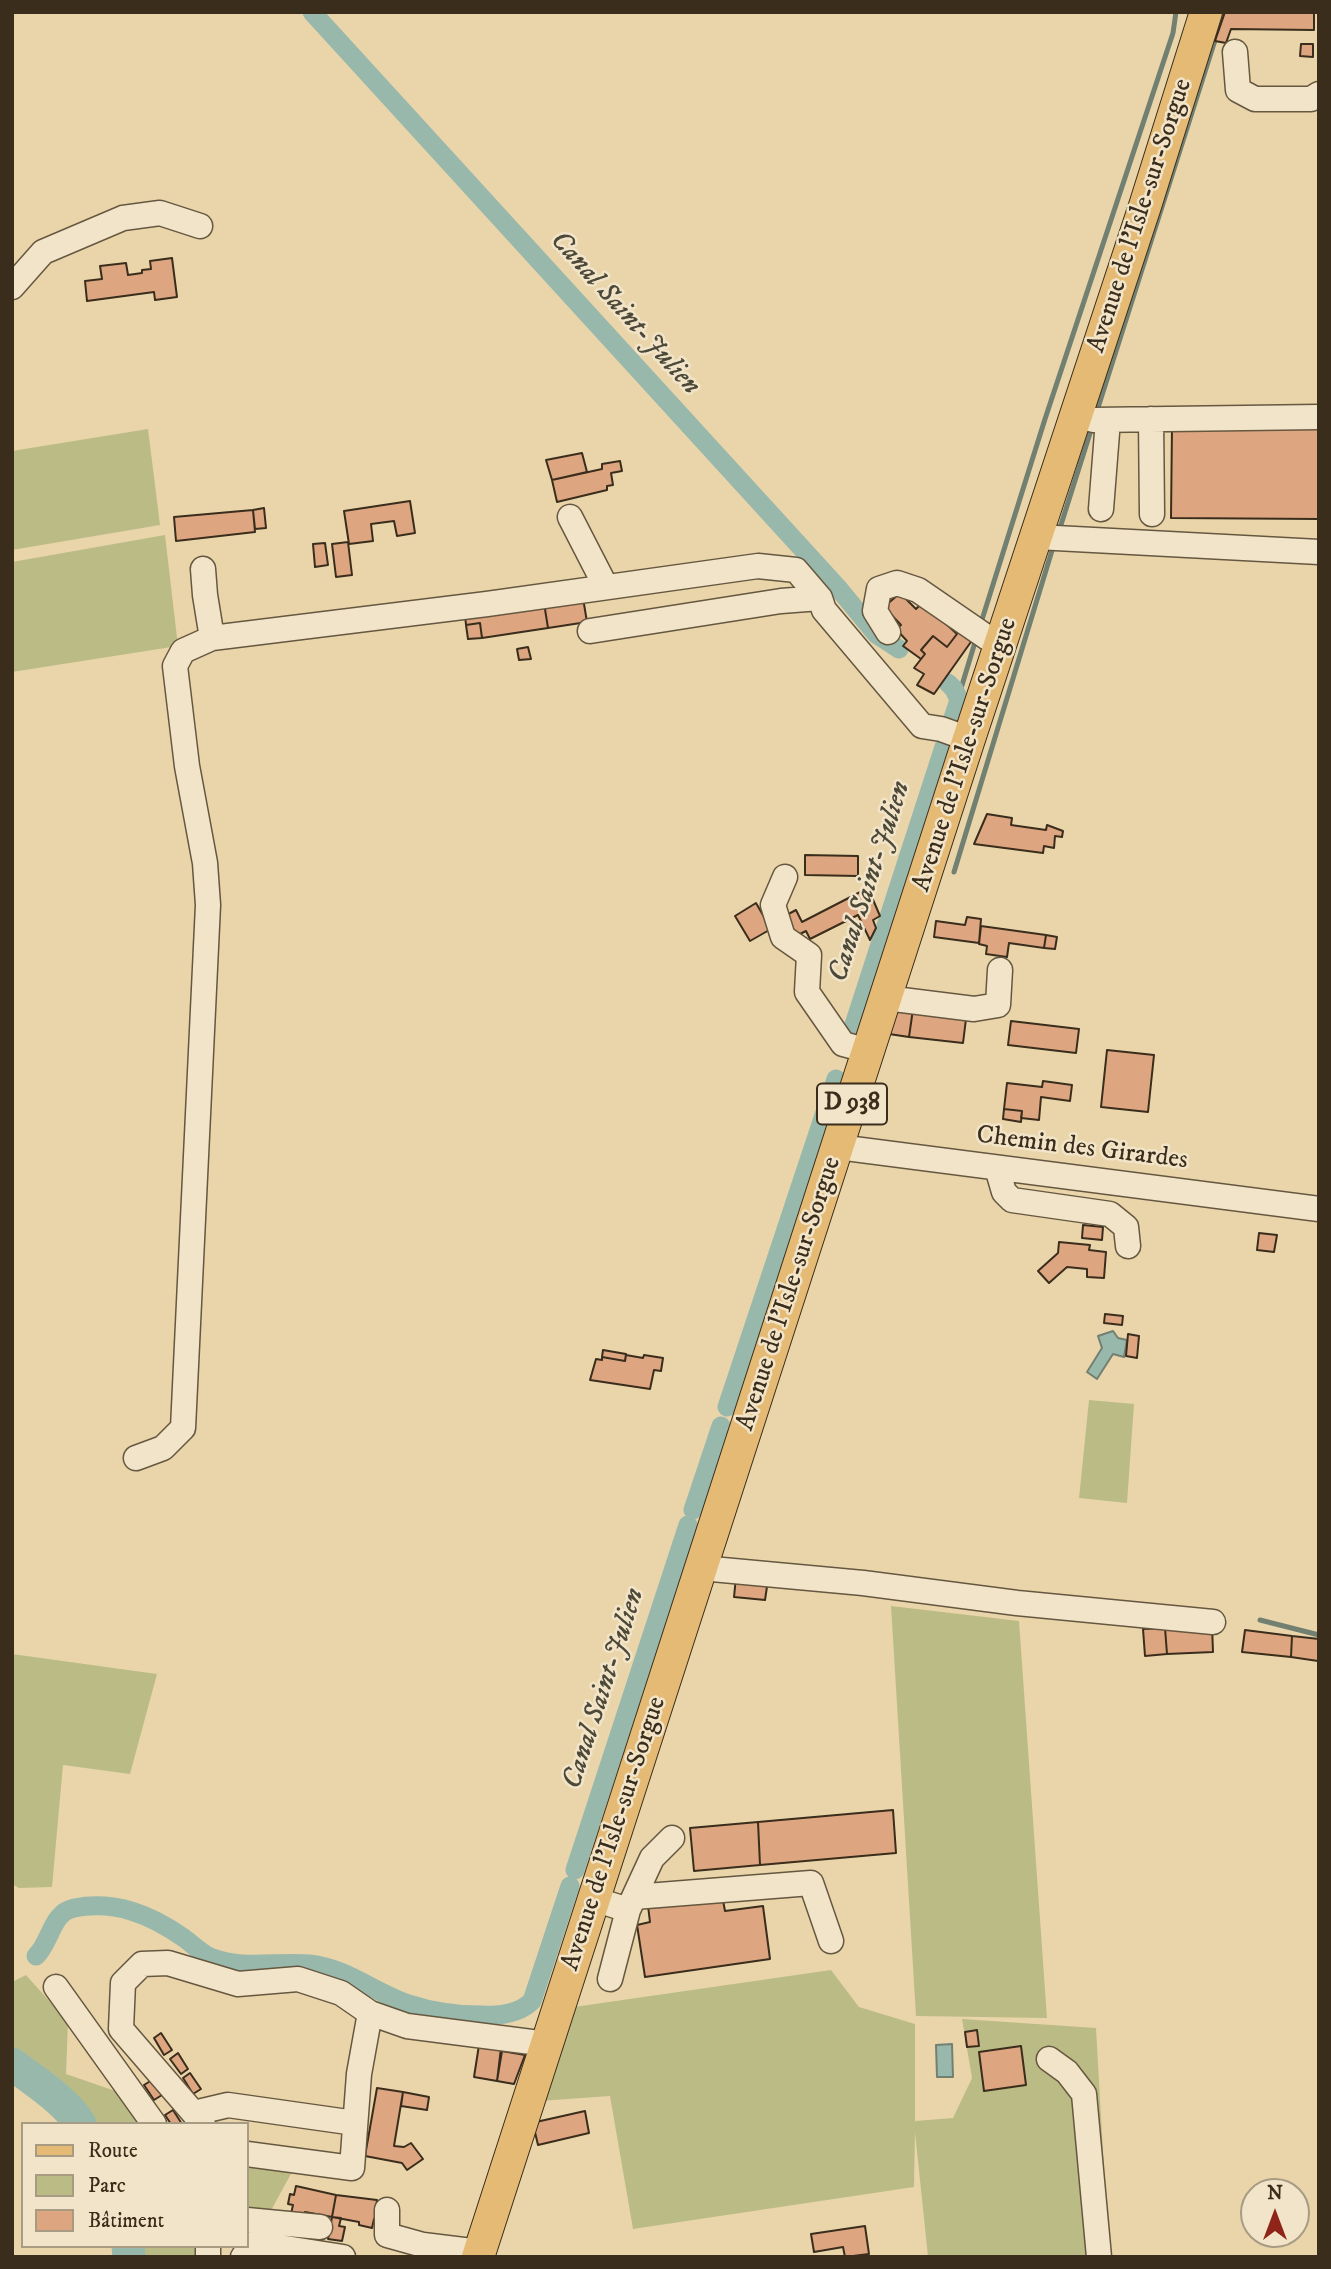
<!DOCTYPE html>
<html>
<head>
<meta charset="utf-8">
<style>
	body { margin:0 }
	#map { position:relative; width:1331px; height:2269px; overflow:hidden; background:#ead5aa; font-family:"IM FELL DW Pica",serif }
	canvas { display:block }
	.frame { position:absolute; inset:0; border:14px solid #3a2d1c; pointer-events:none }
	.legend { position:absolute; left:21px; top:2122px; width:228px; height:126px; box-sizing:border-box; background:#f1e4c8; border:2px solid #a89b83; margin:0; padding:9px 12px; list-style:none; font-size:21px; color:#3a2d1c }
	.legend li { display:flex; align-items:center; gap:14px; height:35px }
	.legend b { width:35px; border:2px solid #a89b83 }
	.north { position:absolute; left:1240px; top:2178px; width:70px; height:70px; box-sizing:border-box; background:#f1e4c8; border:2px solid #a89b83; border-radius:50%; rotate:0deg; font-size:19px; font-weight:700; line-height:28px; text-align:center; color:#3a2d1c }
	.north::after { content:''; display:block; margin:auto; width:24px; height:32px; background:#8f2418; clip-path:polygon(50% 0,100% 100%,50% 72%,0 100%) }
</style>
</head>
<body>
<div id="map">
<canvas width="1331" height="2269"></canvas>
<div class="frame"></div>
<ul class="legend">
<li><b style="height:9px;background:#e5ba75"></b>Route</li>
<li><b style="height:19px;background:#bbbc85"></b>Parc</li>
<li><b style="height:19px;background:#dda681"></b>Bâtiment</li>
</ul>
<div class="north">N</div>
</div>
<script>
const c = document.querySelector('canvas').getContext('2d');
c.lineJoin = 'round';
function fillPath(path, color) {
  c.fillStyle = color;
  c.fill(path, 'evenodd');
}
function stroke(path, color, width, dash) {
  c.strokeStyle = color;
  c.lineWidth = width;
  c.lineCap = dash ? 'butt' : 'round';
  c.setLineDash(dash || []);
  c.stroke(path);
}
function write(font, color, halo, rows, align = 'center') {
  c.font = font + ' "IM FELL DW Pica",serif';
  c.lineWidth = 5;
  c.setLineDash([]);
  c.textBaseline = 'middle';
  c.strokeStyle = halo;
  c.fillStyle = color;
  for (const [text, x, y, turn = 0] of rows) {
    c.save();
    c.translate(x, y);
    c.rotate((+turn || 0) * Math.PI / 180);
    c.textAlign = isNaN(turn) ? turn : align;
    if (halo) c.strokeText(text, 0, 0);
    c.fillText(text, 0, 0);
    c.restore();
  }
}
const green = new Path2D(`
	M148,429L160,525L12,550V451Z
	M165,535L178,646L12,672V562Z
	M1089,1400L1134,1404L1127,1503L1079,1498Z
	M891,1606L1019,1621L1047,2018L916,2016Z
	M12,1654L157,1674L130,1774L63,1765L52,1887L19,1888L12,1884Z
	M831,1970L859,2007L915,2024V2121L953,2118L972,2078L962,2019L1096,2028L1109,2257H928L915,2132L914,2187L633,2229L610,2096L540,2101L574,2007Z
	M26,1975L68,2022L66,2074L124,2094L144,2124H89L64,2091L12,2052V1982Z
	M247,2166L292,2172L268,2216L247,2214Z
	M135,2246H198V2257H136Z`);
const water = new Path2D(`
	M1113,1331L1118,1338L1127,1340L1124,1357L1113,1354L1097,1379L1087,1372L1102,1348L1098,1336Z
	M952,2044L953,2077H937L936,2045Z`);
const stream = new Path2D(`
	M1096,414L1224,12
	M1059,531L1092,427
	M980,626L1045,419L1173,33L1176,12
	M959,695L976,639
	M954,872L1054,544
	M1260,1620L1319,1635`);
const canal = new Path2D(`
	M312,12L839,589L876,634L899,649
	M948,683L954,689L959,700L950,727
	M851,1034L944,747
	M727,1407L836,1079
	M693,1510L721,1426
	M575,1870L688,1525
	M36,1956C51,1942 51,1913 74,1908C116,1900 151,1915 184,1938C192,1944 201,1953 210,1957C241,1970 277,1961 310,1964C347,1968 375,1993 409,2004C433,2012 457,2015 482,2015C500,2016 519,2014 532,2001L570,1886`);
const river = new Path2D(`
	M12,2064C33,2080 66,2101 80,2124
	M128,2246L129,2257`);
const building = new Path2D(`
	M1225,12H1314V30L1231,29L1226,43L1215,41Z
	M1301,44H1313V57L1300,56Z
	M172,258L177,297L155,300L154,292L87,301L85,281L102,279L100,266L126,263L128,275L142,273V270L151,269L150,261Z
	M1172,425L1319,426V519L1171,518Z
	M582,453L587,472L552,480L546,460Z
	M620,461L622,471L611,473L613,485L607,486V490L557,502L552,480L602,469V464Z
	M410,501L415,533L397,536L394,521L371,524L373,541L349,544L344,511Z
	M264,508L266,528L255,529L253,510Z
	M253,510L255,532L176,541L174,517Z
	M348,542L352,575L336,577L332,544Z
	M325,543L328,565L315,567L313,544Z
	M900,593L916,609L923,602L957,634L947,647L933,636L921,650L925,654L921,659L903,646L907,641L896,629L901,625L884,607Z
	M583,598L587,622L548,628L544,603Z
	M544,603L548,628L482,638L480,623L466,625L465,615Z
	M944,622L973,639L934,694L917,685L924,674L914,668L925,654L921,650L933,636L947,647L957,634Z
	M480,623L482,638L468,639L466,625Z
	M528,647L531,659L519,660L517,649Z
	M987,814L1012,818L1011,825L1046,830L1047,825L1063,831L1062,837L1055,836L1054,848L1044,846L1043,853L974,844Z
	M805,855L858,856V876L805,875Z
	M868,888L880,916L873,920L876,928L870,940L858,915L810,939L806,931L792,938L781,918L796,910L802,922Z
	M756,903L771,929L750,941L735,916Z
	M967,917L981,919L979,943L934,937L936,921L965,925Z
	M981,926L1046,935L1044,948L1009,943L1007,957L986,954L987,946L979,944Z
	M1046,935L1057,937L1055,949L1044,948Z
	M898,1007L913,1009L909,1037L889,1034Z
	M913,1009L966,1019L963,1043L909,1037Z
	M1011,1021L1079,1029L1076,1053L1008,1045Z
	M1107,1050L1154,1055L1148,1112L1101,1107Z
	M1043,1081L1072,1085L1070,1101L1041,1097L1039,1120L1021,1118L1022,1111L1004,1109L1007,1083L1042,1087Z
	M1004,1109L1022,1111L1021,1122L1003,1119Z
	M1083,1225L1103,1227L1102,1240L1082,1238Z
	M1259,1233L1277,1235L1274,1252L1257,1250Z
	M1059,1242L1090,1245L1089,1250L1106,1252L1104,1278L1087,1277V1269L1067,1267L1049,1283L1038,1271L1058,1253Z
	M1105,1314L1123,1316L1122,1325L1104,1323Z
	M1128,1334L1139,1336L1137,1358L1126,1356Z
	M603,1350L626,1354L625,1361L602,1357Z
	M626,1355L643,1358L644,1355L663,1358L661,1371L654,1370L650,1389L590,1380L596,1359L602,1360V1357L625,1361Z
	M736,1577L768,1580L765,1600L734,1597Z
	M1212,1626L1213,1652L1167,1654L1165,1628Z
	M1165,1628L1167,1654L1145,1656L1143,1629Z
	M1245,1630L1292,1636L1291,1657L1242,1652Z
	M1292,1636L1319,1639L1318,1661L1291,1657Z
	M893,1810L896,1853L760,1865L758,1822Z
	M758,1822L760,1865L694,1871L690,1828Z
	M722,1895L725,1911L763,1906L770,1959L645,1977L637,1925L650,1922L648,1906Z
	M977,2030L979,2046L967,2047L965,2032Z
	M161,2033L172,2050L164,2055L154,2038Z
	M479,2045L501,2048L497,2081L474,2077Z
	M1021,2046L1026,2085L984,2091L979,2052Z
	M502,2051L525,2055L514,2084L497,2081Z
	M178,2053L188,2069L181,2074L170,2059Z
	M190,2073L201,2089L193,2094L183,2078Z
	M152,2080L162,2095L154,2100L144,2085Z
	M377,2088L403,2092L394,2146L404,2147L411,2143L423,2159L407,2170L402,2163L365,2156Z
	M403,2092L429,2097L427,2110L401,2106Z
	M173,2110L182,2124H171L165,2115Z
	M585,2111L589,2133L538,2145L534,2128L536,2122Z
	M296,2186L336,2195L332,2217L305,2212L304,2216L291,2214L293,2205L288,2204L290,2194L294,2195Z
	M336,2195L377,2200L376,2209L378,2220L374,2219L372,2228L359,2225V2222L332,2217Z
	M332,2217L341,2218L339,2226L345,2227L342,2241L328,2239Z
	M865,2226L869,2254L845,2257L843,2247L814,2252L811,2234Z`);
const minor = new Path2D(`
	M1235,52L1238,90L1255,99H1311L1319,94
	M12,287L43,252L123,218L160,213L200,226
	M1076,416L1094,420L1319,417
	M1151,419L1152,514
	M1101,509L1108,420
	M570,517L606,587
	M1037,537L1319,552
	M590,631L781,601L820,598L824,610L922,726L941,729L969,739
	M888,632L875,611L879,589L897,583L918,590L1001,647
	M212,638L487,604L758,566L796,570L820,598
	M785,877L773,905L783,937L809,955L807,992L843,1044L869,1051
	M886,998L974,1009L998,1005L1000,970
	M838,1147L1319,1209
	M997,1168L1004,1192L1012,1200L1110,1214L1126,1227L1128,1246
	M136,1458L163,1448L183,1428L208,905L205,863L187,766L175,666L183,651L212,638L205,595L203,569
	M701,1568L863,1583L1017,1603L1213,1622
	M634,1897L811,1883L831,1941
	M594,1899L628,1910L652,1858L672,1838
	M610,1979L628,1910
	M56,1987L154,2124
	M1049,2059L1067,2072L1084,2094L1099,2257
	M194,2113L228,2105L355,2123
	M203,2124L121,2029L123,1983L142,1964L168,1963L238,1984L298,1979L341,1993L370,2013L407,2026L547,2044
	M247,2154L352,2168L359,2074L370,2013
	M387,2210V2235L423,2245L480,2252
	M247,2220L320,2227
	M208,2246V2257
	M243,2257L254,2243L343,2257`);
const major = new Path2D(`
	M478,2257L969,739L1145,206L1206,12`);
const shields = [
	[852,1104,70]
];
const shieldNames = [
	["D 938",852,1104]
];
const streetNames = [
	["Avenue de l'Isle-sur-Sorgue",1141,216,-72],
	["Avenue de l'Isle-sur-Sorgue",966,755,-72],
	["Chemin des Girardes",1082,1149,7],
	["Avenue de l'Isle-sur-Sorgue",790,1294,-72],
	["Avenue de l'Isle-sur-Sorgue",615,1834,-72]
];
const waterNames = [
	["Canal Saint-Julien",624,314,48],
	["Canal Saint-Julien",871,882,-72],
	["Canal Saint-Julien",605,1689,-72]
];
fillPath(green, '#bbbc85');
fillPath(water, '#98b8ac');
stroke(water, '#728072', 2);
stroke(stream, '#728072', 5);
stroke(canal, '#98b8ac', 19);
stroke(river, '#98b8ac', 33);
fillPath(building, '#dda681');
stroke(building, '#3a2d1c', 2);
stroke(minor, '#665740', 27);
stroke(major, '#3a2d1c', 34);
stroke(minor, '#f1e4c8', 24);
stroke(major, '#e5ba75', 32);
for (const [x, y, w] of shields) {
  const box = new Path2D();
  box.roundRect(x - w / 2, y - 20.5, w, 41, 5);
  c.fillStyle = '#f1e4c8';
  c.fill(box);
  stroke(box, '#3a2d1c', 2);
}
write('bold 24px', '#3a2d1c', null, shieldNames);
write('26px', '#3a2d1c', '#f1e4c8', streetNames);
write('italic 28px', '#4d4939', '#f1e4c8', waterNames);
</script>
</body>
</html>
